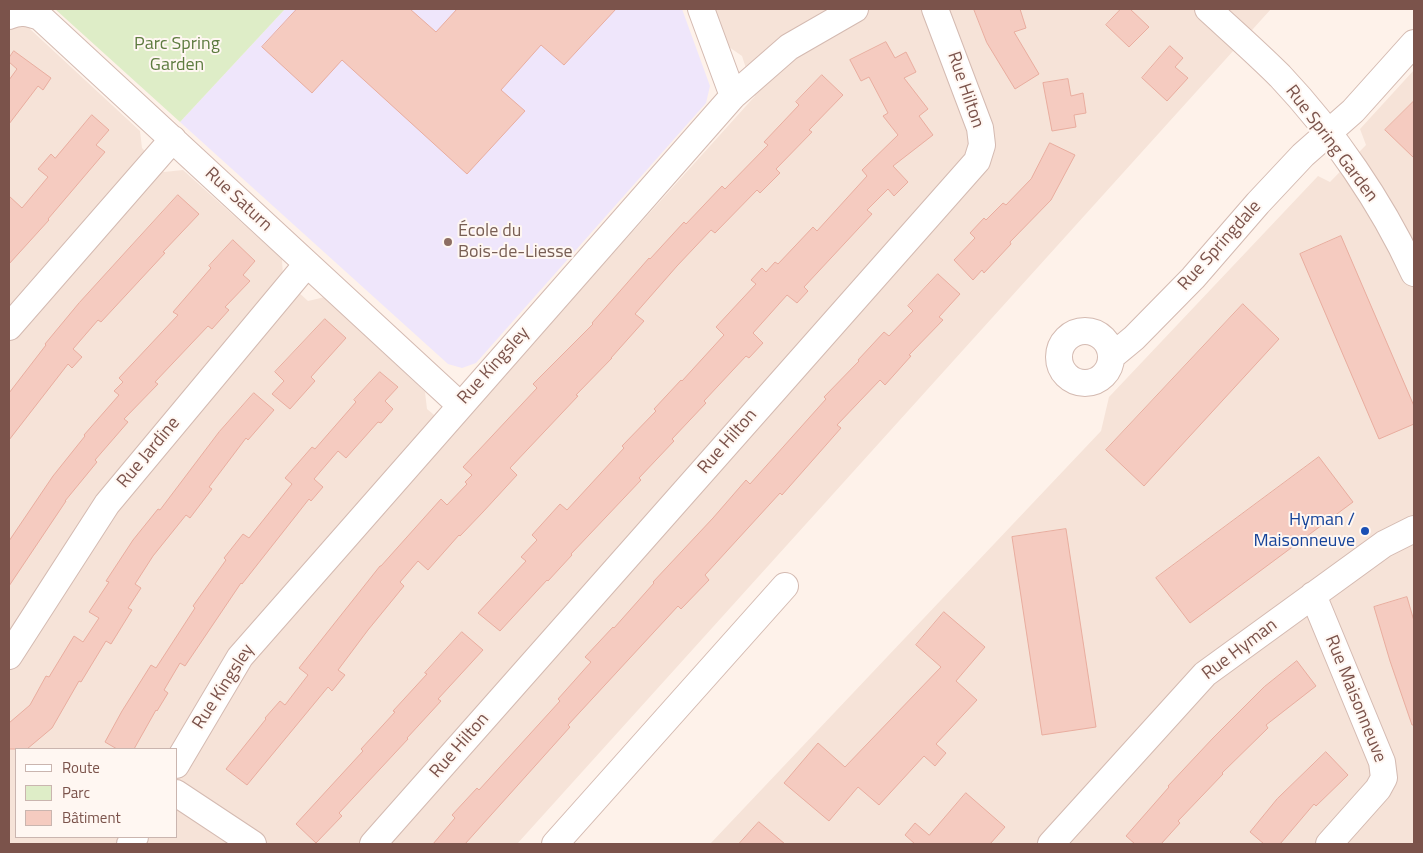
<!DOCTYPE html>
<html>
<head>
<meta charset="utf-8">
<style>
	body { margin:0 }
	#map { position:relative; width:1423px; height:853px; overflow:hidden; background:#fef2ea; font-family:"Titillium Web",sans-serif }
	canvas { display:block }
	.frame { position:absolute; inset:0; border:10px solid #7b534b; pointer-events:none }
	.legend { position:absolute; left:15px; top:748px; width:162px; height:90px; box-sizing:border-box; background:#fff7f2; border:1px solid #cab5af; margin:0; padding:6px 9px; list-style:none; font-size:15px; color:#7b534b }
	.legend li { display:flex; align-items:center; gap:10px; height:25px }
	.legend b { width:25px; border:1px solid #cab5af }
</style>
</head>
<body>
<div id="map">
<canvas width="1423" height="853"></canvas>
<div class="frame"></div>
<ul class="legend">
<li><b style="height:6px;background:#fff"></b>Route</li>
<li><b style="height:14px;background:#deedc7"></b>Parc</li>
<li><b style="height:14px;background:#f5cbc0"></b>Bâtiment</li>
</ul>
</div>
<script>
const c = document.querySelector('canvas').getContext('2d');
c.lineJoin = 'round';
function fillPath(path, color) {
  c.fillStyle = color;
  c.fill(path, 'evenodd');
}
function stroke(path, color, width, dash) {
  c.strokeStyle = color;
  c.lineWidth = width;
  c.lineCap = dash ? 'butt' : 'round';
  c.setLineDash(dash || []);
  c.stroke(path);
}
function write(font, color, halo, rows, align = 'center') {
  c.font = font + ' "Titillium Web",sans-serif';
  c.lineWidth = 4;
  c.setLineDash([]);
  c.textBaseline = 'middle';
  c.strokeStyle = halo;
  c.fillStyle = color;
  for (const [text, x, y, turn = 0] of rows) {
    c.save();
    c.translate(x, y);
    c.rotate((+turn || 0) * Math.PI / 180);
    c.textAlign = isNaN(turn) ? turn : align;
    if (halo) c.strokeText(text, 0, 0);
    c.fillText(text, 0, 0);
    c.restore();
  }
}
const residential = new Path2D(`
	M9,9H35L30,29L140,131L142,148L164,172L183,170L282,259L283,278L308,301L325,297L425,392L427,409L453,431L755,96L742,56L729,47L715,9H1271L517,844H9ZM16,749H176V837H16Z
	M1414,70V844H710L1101,431L1109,397L1318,176L1330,182L1366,145L1360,129Z`);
const education = new Path2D(`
	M285,9H682L710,86L706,103L476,363L462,368L448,364L180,122Z`);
const green = new Path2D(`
	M55,9H285L180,122Z`);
const building = new Path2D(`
	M297,9H410L436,32L457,9H616L564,65L541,45L501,90L525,111L467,174L342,60L312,93L262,47Z
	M974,9H1020L1026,28L1014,32L1039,74L1015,89L987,43Z
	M1121,9H1130L1149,27L1129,47L1106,25Z
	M886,42L895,58L906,52L916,72L904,78L928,109L919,116L933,135L893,166L908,182L894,196L888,189L867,210L872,214L804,287L808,291L797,303L787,295L753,333L763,343L749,358L746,356L704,401L706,403L672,439L674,441L639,478L641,480L571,554L572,555L548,581L547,580L500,631L478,613L526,561L521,557L537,540L532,535L560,504L567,510L624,448L622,446L656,411L654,409L681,380L682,381L724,335L716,327L756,284L751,280L762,268L766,272L775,262L778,264L813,227L817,231L867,176L862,170L898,135L883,116L888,113L869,77L861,81L850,60Z
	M1170,46L1183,58L1175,67L1188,78L1167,101L1142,78Z
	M14,51L51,78L43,90L38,86L9,124V80L17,69L9,62V58Z
	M822,75L843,95L809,130L812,132L776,169L780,173L760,193L757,190L715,233L711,230L677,266L635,314L644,321L611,358H612L576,395L578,396L510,468L517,475L483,512L460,536L459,535L428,570L418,561L400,582L404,586L368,630L338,670L345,675L332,691L328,687L247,785L226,769L266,719L265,718L280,701L285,705L308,675L299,668L380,566H381L441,499L447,505L467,484L465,482L472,475L463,467L537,388L533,384L593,324L592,323L649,258L650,259L684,222L686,224L722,186L725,189L768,145L764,142L799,105L796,102Z
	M1068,79L1071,96L1083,93L1086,113L1074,115L1076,127L1052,131L1043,83Z
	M1414,101V158L1385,130Z
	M92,115L109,130L96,145L105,152L48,219L49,220L9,264V196L22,208L48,177L38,169L51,154L55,158Z
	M1050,143L1075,155L1051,200L1010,242L1011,244L984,273L982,270L973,280L954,260L975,238L970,233L984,218L986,220L1003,203L1006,205L1031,179Z
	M178,195L199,214L163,252L165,253L101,322L98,320L73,349L82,357L72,368L68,364L9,440V393L46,345L45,344L79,303Z
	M1341,236L1414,406V424L1379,439L1300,254Z
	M233,240L255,261L243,275L250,281L225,307L229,310L212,329L208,326L155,382L158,384L124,419L128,422L95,460L97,462L65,501H66L9,586V541L53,476L85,436L84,435L119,395L114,391L123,382L119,378L178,315L173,312L211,268L209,266Z
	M938,274L960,294L939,317L943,320L909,355L911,356L885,385L880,380L837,425L841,428L782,495L780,493L705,575L709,580L681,609L678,606L568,725L570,727L465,844H433L455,818L452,815L477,788L479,790L560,701L558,699L591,662L585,657L613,627L614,628L654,583L653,582L713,518L746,480L750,484L826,399L824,397L859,361L858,360L884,332L889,336L913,311L908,306Z
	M1243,304L1279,339L1144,486L1106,450Z
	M325,319L346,338L311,377L315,381L290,409L272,394L284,381L275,372Z
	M380,372L398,387L385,401L393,409L381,423L378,422L346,458L338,451L314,479L323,487L311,501L309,499L242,584L241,583L185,666L180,663L164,690L168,693L157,711L156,710L134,749H117L105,742L122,711L151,665L156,668L195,608L193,606L226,560L224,558L243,534L249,538L292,484L285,478L312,447L315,449L356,402L354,400Z
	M254,393L274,410L248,440L246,438L209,487L212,489L190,518L186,515L153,556L135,584L141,588L128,608L132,610L111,644L106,641L81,682L79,681L52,728L27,749H9V723L30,705L46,676L49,677L74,636L83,642L99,618L89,612L109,582L106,581L133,540L158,509L160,510L219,432Z
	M1319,457L1353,502L1190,623L1156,578Z
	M1066,529L1096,727L1042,735L1012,537Z
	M1407,597L1414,621V725H1412L1390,661L1374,607Z
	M944,612L985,647L956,681L977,700L936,744L946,753L935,766L924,756L879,805L858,787L829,821L784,783L818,743L845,767L941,667L916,645Z
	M462,632L483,650L438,699L441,701L407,738L408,739L339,813L342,816L316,843L296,824L363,751L361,749L395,712L393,711L427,674L425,673Z
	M1297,661L1316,686L1266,725L1268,728L1222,773L1223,774L1178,821L1180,823L1161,844H1135L1126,836L1169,787L1168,786L1213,738L1264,687Z
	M1326,752L1348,775L1316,806L1314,804L1280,844H1264L1250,832L1277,799Z
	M966,793L1005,827L990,844H915L905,835L915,823L929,835Z
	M759,822L785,844H739Z`);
const minor = new Path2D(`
	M701,9L733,96
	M1208,9C1232,31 1257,53 1280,76C1333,132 1382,203 1414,273
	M9,16C20,11 28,13 40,17L460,405
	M9,327L173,139
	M1059 357a26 26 0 1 1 52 0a26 26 0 1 1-52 0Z
	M1111,357L1134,338L1193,278L1258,203L1303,155L1353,111L1414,43
	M1313,595L1382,762L1384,778L1378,789L1329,844
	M9,656L107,504L307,264
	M176,765L240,657L733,96L789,47L855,9
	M176,793L253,844
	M130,844L135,837
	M373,844L977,161L982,145L980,128L935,9
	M555,844L785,586
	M1051,844L1205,674L1384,544L1414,529`);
const markers = [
	[448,242,5,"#8d6e63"],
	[1365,531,5,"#1a4fb4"]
];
const parkNames = [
	["Parc Spring",177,45],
	["Garden",177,66]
];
const streetNames = [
	["Rue Hilton",965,90,71],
	["Rue Spring Garden",1331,144,53],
	["Rue Saturn",238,200,43],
	["Rue Springdale",1220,246,-48],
	["Rue Kingsley",494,366,-48],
	["Rue Hilton",728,442,-49],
	["Rue Jardine",149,453,-50],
	["Rue Hyman",1240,650,-37],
	["Rue Kingsley",224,687,-57],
	["Rue Maisonneuve",1355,699,68],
	["Rue Hilton",460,746,-49]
];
const educationNames = [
	["École du",458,232],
	["Bois-de-Liesse",458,253]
];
const transitNames = [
	["Hyman /",1355,521],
	["Maisonneuve",1355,542]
];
fillPath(residential, '#f6e3d8');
fillPath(education, '#efe6fb');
fillPath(green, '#deedc7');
fillPath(building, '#f5cbc0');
stroke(building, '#e9ad9f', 1);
stroke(minor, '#d4bab1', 28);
stroke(minor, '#fff', 26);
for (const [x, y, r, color] of markers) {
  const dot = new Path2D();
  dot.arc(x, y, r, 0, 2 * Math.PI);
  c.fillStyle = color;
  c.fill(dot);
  stroke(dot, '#fff7f2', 2);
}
write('18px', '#5d7b3f', '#fff7f2', parkNames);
write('18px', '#7b534b', '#fff7f2', streetNames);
write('18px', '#785e54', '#fff7f2', educationNames, 'left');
write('18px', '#164399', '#fff7f2', transitNames, 'right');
</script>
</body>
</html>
